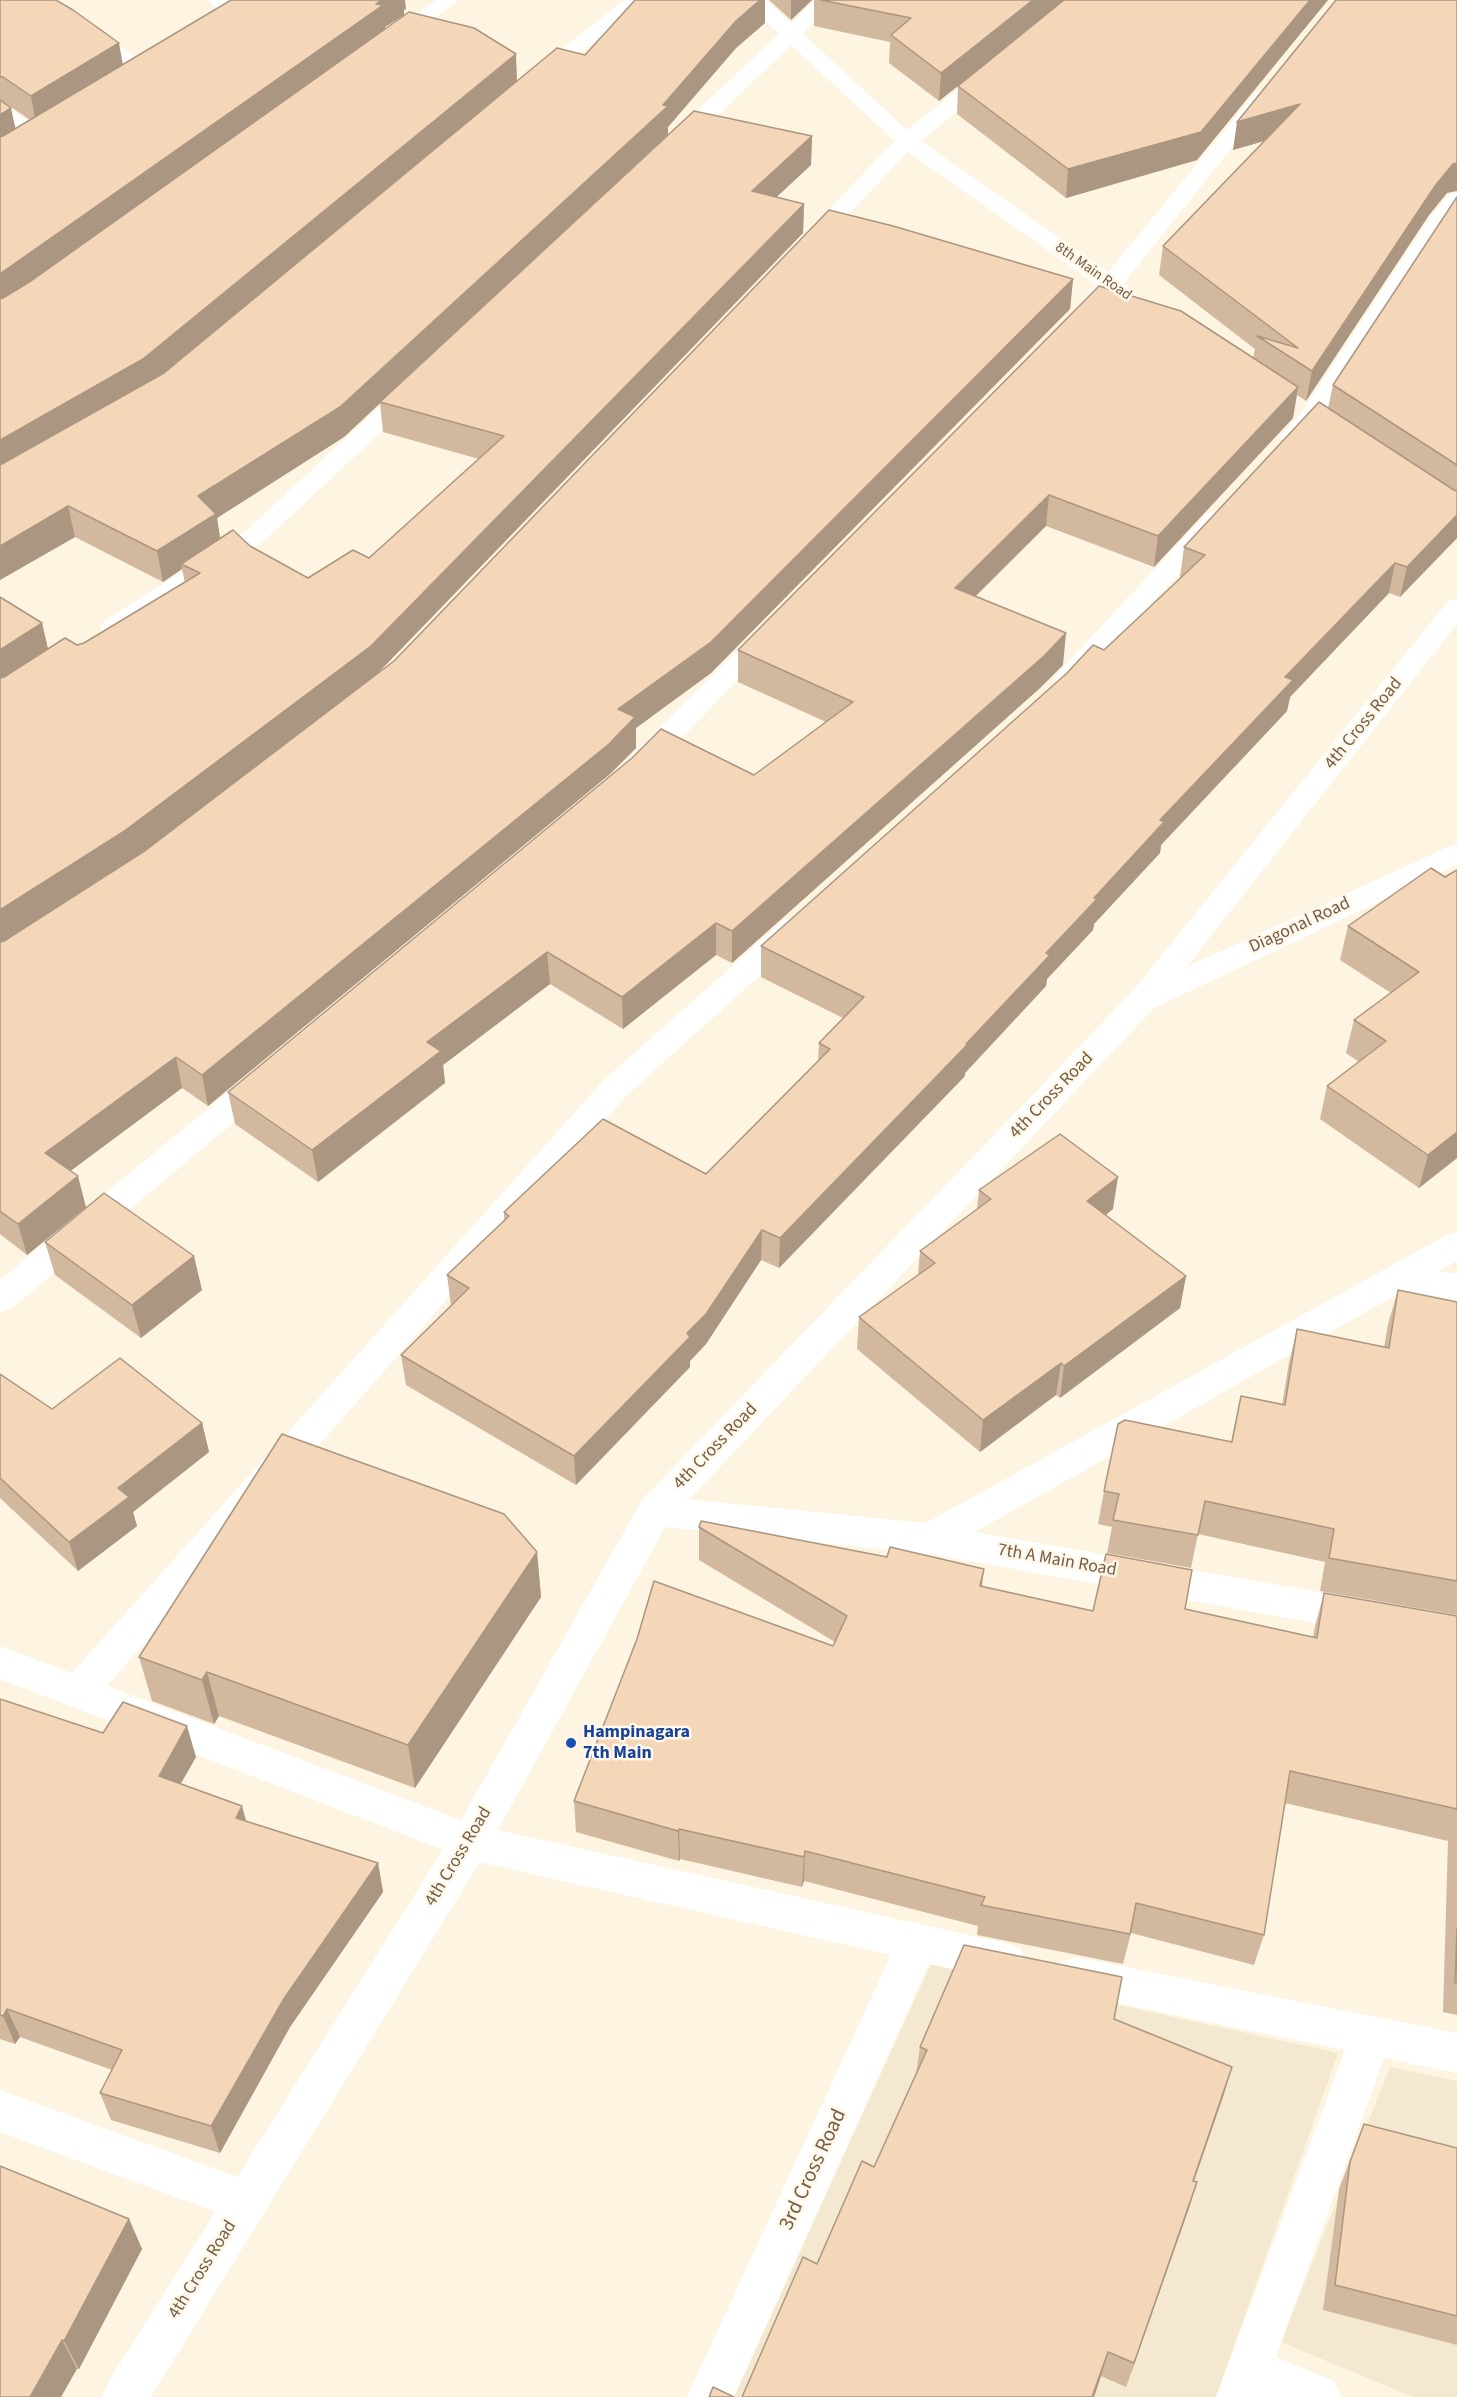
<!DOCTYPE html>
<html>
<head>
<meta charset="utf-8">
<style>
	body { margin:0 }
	canvas { display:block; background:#fdf5e1 }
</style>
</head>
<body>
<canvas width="1457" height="2397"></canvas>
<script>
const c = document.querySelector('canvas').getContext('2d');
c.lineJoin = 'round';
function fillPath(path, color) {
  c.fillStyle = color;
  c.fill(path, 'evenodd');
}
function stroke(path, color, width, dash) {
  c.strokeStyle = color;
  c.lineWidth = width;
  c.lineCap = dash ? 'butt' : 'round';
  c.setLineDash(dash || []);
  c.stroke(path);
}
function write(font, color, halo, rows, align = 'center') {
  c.font = font + ' "Source Sans 3",sans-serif';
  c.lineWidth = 5;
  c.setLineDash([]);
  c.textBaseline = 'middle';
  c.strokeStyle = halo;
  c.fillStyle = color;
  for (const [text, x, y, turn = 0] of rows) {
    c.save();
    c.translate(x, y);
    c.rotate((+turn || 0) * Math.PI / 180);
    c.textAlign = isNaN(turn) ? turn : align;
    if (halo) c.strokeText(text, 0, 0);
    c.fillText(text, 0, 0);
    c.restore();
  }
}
const residential = new Path2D(`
	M931,1964L1338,2053L1216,2397H734Z
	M1390,2067L1457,2081V2397H1413L1281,2342Z`);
const street = new Path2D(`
	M28,0H51L148,66L151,70L148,74L141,76L134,74Z
	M207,0H230L245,14L242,18H228Z
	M436,0H459L396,46H382L379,42L382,38Z
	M624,0H646L543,83L536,85L529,83L526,79L529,75Z
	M744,0H766L791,23L815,0H837L803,34L907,130L984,69L991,67L998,69L1001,73L998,77L921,141L1108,272L1257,91L1264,89L1271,91L1274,95L1124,283L1139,296L1135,301L1127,303L1112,296C1099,309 1088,330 1068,325L1064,320L1097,285L908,152L816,249L808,251L800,249L797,244L800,239L895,141L791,45L683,149L675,150L667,149L664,144L667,139L779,34Z
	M0,105L7,107L42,131L45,136L42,141C25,145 13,130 0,121Z
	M1457,192V213L1319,423C1307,435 1300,446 1283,441L1280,436L1301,413L1431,216L1449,194Z
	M414,381L423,383L426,388L423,393L264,541L122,633L113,635L104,633L100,627L104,621L246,531L405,383Z
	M1214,512L1223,515L1227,520L1223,525L1078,685L1068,687L1058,685L1054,679L1058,673L1205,515Z
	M769,625L778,627L782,633L778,639L649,771L639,774L629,771L625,765L629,759L760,627Z
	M1457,843V865L1154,1008L1143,1011L1132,1008L1128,1000L1132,992Z
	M795,917L806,920L810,927L806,934L625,1097L107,1686L471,1824L1005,1943L1020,1948L1026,1962L1020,1976L1005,1981L929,1964L734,2397H687L891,1955L470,1860L0,1679V1646L72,1673L603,1081L784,920Z
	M266,1067L277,1070L282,1078L277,1086L12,1308L0,1312V1280L255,1070Z
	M1457,1232V1261L1439,1271L1457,1274V1300L1403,1291L975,1532L1365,1600L1378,1605L1384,1616L1378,1627L1365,1632L930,1554L655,1526L642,1522L637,1511L642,1500L655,1496L926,1523L1445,1236Z
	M1076,1957L1457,2033V2073L1384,2058L1276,2357L1334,2381L1341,2397H1216L1345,2050L1076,1995L1061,1990L1055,1976L1061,1962Z
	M0,2090L262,2186L268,2201L262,2216L246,2223L0,2132Z`);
const secondary = new Path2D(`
	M1457,599V624L1154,1008L668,1522L484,1855L151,2397H102L109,2381L456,1829L642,1500L1132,992L1448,601Z`);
const wall = new Path2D(`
	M0,0L123,65L406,9L404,10V15L385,27V28L517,81L585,55L765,23L736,48L668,127V134L812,136L811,165L776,197L804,204L803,233L376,675L1073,279L1070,309L711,673L636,728V748L610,774L208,1106L182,1088L70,1171L86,1207L27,1255L0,1234V597L42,623L48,649L77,645L84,643L185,583L182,569L163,582L75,537L0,580ZM8,105L30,120L16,129ZM380,403L383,432L479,459L369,558L308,578L250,546L220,538L217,518L344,437Z
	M769,0H812L791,20Z
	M814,0H1328L1197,160L1066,198L957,114L958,86L981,68L939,101L889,63L890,42L814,26Z
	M1336,0L1447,193L1429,215L1306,401L1297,395L1293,418L1154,567L1046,526L976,596L1063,665L1040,688L732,963L716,955L623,1029L550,984L443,1065L445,1083L318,1182L235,1124L228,1092L754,775L826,722L738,682V650L1253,358L1255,349L1159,275L1163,246L1264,141L1233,150Z
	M1457,197V538L1400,597L1389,593L1290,697L1287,711L1161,845L1160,853L1094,924L1093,930L1047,979L1046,986L965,1073V1076L779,1268L761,1260L706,1344L690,1361V1367L576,1485L406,1385L401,1355L451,1306L447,1275L504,1221V1212L706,1174L818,1062L819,1043L843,1018L761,977V946L1104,650L1181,578L1180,577L1184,547L1328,408L1333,385Z
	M1431,868L1457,1158L1419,1188L1320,1119L1327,1086L1359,1062L1346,1053L1354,1020L1391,993L1340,960L1348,926Z
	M979,1190L1113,1209L1106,1215L1186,1276L1180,1308L1060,1398L1056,1395L980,1452L857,1349L859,1317L918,1276L920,1251L977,1210Z
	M45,1242L202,1290L141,1338L55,1275Z
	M1398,1290L1457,1302V1615L1320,1591L1325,1562L1198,1534L1191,1568L1107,1553L1112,1527L1098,1524L1104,1491L1231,1442L1241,1396L1282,1405L1289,1363L1297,1329L1384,1348L1388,1324Z
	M0,1374L52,1409L202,1423L209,1452L133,1512L137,1526L78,1571L0,1498Z
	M699,1527L982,1586L1093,1611L1185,1609L1313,1637L1315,1626L1324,1593L1457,1616V2015L1443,2012L1448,1841L1285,1803L1264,1935L1254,1965L1131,1933L1123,1964L977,1935L978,1926L804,1881L802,1887L680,1859L679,1861L576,1832L574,1801L833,1646L835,1642L699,1560Z
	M537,1552L541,1597L415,1788L219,1716L214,1724L152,1701L139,1657Z
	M0,1699L103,1733L196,1757L180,1784L246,1821L378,1863L383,1892L290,2027L220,2153L111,2120L100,2093L112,2070L20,2037L15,2044L0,2039Z
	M1114,2019L1232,2067L1193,2181L1197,2182L1189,2208L1126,2387L1101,2376L1094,2397H742L817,2264L874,2167L916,2074L920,2047Z
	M1364,2124L1457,2148V2345L1323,2310L1339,2189L1353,2152Z
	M129,2219L142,2249L79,2369H77L0,2397Z`);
const shadedWall = new Path2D(`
	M382,0H405L406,9L404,10V15L385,27L386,33L0,308V274Z
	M760,0H765V23L736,48L668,127V134L344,437L217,518L221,544L181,564L182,569L163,582L157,551L198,496L663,105L736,21Z
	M791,0H812L791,20Z
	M1033,0H1065L939,101L941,73Z
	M1310,0H1328L1197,160L1066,198L1068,169Z
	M119,43L124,71L36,124L31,96Z
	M516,54L517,82L149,389L0,474V440Z
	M1300,104L1295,132L1233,150L1237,122Z
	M11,108L17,136L0,147V115Z
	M812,136L811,165L752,220V191Z
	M1457,163V191L1447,193L1429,215L1306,401L1312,371L1435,186L1453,164Z
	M804,204L803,233L375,676L130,863L0,946V910Z
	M1073,279L1070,309L711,673L636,728V748L610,774L208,1106L202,1075L618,709Z
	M1298,387L1293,418L1154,567L1158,536Z
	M1049,495L1046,526L952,619L955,588Z
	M68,506L75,537L0,580V546Z
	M1457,515V538L1400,597L1407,567Z
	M1395,563L1389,593L1290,697L1287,711L1161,845L1160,853L1094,924L1093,930L1047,979L1046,986L965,1073V1076L779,1268L780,1238L966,1044L1046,953L1160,820L1285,677Z
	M42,623L49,654L0,685V650Z
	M1066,633L1063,665L1040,688L732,963V931Z
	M716,923V955L623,1029L622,997Z
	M547,952L550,984L443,1065L445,1083L318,1182L312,1150L427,1042Z
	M176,1057L182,1088L53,1184L45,1153Z
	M1457,1132V1158L1419,1188L1428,1155Z
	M78,1176L86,1207L27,1255L18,1224Z
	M1118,1177L1113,1209L1082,1233L1087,1201Z
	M762,1230L761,1260L706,1344L690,1361V1367L576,1485L574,1456L687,1333Z
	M194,1256L202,1290L141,1338L132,1305Z
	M1186,1276L1180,1308L1060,1398L1064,1366Z
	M1061,1363L1056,1395L980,1452L983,1420Z
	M202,1423L209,1452L133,1512L137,1526L78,1571L69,1542L118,1488Z
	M537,1552L541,1597L415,1788L408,1745Z
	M984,1569L980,1601V1586Z
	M207,1672L219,1716L214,1724L202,1680Z
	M187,1726L196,1757L168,1806L159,1776Z
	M242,1806L250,1835L236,1818Z
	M679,1829L680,1859L679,1861L678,1831Z
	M805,1851L804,1881L802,1887L804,1857Z
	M378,1863L383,1892L290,2027L220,2153L211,2126L283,2000Z
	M7,2009L20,2037L15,2044L3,2016Z
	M1232,2067L1224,2094L1185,2207L1193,2181Z
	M1197,2182L1189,2208L1126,2387L1134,2363Z
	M129,2219L142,2249L79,2369L64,2341Z
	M62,2340L77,2369L61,2397H30Z
	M1108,2352L1101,2376L1094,2397H1092Z`);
const building = new Path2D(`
	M0,0H56L73,10L119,43L31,96L3,77H0Z
	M231,0H382L376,4L383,5L0,274V137L3,136Z
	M635,0H760L736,21L663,105L668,106L340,407L198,496L216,514L157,551L68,506L0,546V465L164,373L557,48L585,55Z
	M821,0H1033L941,73L891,35L911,18Z
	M1064,0H1310L1201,132L1068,169L958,86Z
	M1336,0H1457V163L1453,164L1435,186L1312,371L1257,336L1298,348L1163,246L1300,104L1237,122Z
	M409,12L474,28L516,54L143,359L0,440V299L3,298L31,281Z
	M0,100L11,108L0,115Z
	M694,111L812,136L752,191L804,204L371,646L123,832L0,910V678L4,677L65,638L77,645L84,643L200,573L181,564L233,530L250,546L308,578L353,550L369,558L504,436L380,402Z
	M1457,197V465L1333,385Z
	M829,210L893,226L1073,279L711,642L618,709L635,717L609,744L202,1075L176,1057L45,1153L78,1176L18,1224L0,1211V942L4,941L146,850L394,661Z
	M1099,286L1181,311L1298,387L1158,536L1049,495L955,588L1066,633L1044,656L732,931L716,923L622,997L547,952L427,1042L441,1051L312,1150L228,1092L632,758L661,729L754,775L853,702L738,650Z
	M1319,402L1454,490L1457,491V515L1407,567L1395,563L1285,677L1293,680L1160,820L1164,822L1094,898L1097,899L1046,953L1050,955L966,1044L967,1045L780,1238L762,1230L706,1314L687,1333L690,1337L574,1456L401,1355L469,1288L447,1275L509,1216L504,1212L603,1119L706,1174L830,1049L819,1043L864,997L761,946L1067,673L1093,645L1104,650L1205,555L1184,547Z
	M0,597L42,623L0,650Z
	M1431,868L1445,877L1457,870V1132L1428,1155L1327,1086L1386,1041L1354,1020L1419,972L1348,926Z
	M1060,1134L1118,1177L1087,1201L1186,1276L1064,1366L1061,1363L983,1420L859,1317L935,1263L920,1251L991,1199L979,1190Z
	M104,1193L194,1256L132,1305L45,1242Z
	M1398,1290L1457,1302V1581L1329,1558L1334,1529L1205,1501L1198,1535L1113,1520L1119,1494L1104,1491L1118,1424L1125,1420L1232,1442L1241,1396L1285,1405L1297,1329L1389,1348Z
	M120,1358L202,1423L118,1488L129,1497L69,1542L0,1478V1374L52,1409Z
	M282,1434L504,1514L537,1552L408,1745L207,1672L202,1680L139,1657Z
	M701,1521L887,1557L890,1547L984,1569L980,1586L1093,1611L1106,1554L1192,1570L1185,1609L1317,1638L1324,1593L1457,1616V1809L1290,1771L1264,1935L1136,1903L1130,1934L981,1905L985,1897L805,1851L804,1857L679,1829L678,1831L574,1801L637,1639L654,1581L833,1646L847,1616L699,1527Z
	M0,1699L103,1733L123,1702L187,1726L159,1776L242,1806L236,1818L378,1863L283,2000L211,2126L100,2093L122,2050L7,2009L3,2016L0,2015Z
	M1457,1929V1983H1455Z
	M964,1945L1122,1977L1114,2019L1232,2067L1193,2181L1197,2182L1134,2363L1108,2352L1092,2397H742L803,2257L817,2264L862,2161L874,2167L927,2050L920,2047Z
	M1364,2124L1457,2148V2316L1335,2285L1350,2162Z
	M0,2166L129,2219L64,2341L62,2340L30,2397H0Z
	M713,2387L734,2397H709Z`);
const markers = [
	[571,1743,6,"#1a4fb4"]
];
const farStreetnames = [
	["8th Main Road",1093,272,35]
];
const streetNames = [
	["4th Cross Road",1364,724,-51],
	["Diagonal Road",1300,926,-25],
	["4th Cross Road",1052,1096,-46],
	["4th Cross Road",716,1447,-46],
	["7th A Main Road",1057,1561,10],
	["4th Cross Road",459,1857,-59],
	["4th Cross Road",203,2270,-58]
];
const transitNames = [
	["Hampinagara",583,1733],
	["7th Main",583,1754]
];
const nearStreetnames = [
	["3rd Cross Road",814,2170,-65]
];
fillPath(residential, '#f5e8d0');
fillPath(street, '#fff');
fillPath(secondary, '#fff');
fillPath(wall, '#d2b89e');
fillPath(shadedWall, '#ab9681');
fillPath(building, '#f4d6b8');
stroke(building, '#ab9681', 1.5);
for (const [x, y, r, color] of markers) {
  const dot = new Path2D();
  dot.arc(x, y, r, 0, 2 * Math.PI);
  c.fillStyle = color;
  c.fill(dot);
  stroke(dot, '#fff8e9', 2);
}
write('15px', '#755c47', '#fff8e9', farStreetnames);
write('18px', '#755c47', '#fff8e9', streetNames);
write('bold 18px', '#164399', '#fff8e9', transitNames, 'left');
write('21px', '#755c47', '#fff8e9', nearStreetnames);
</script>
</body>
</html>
